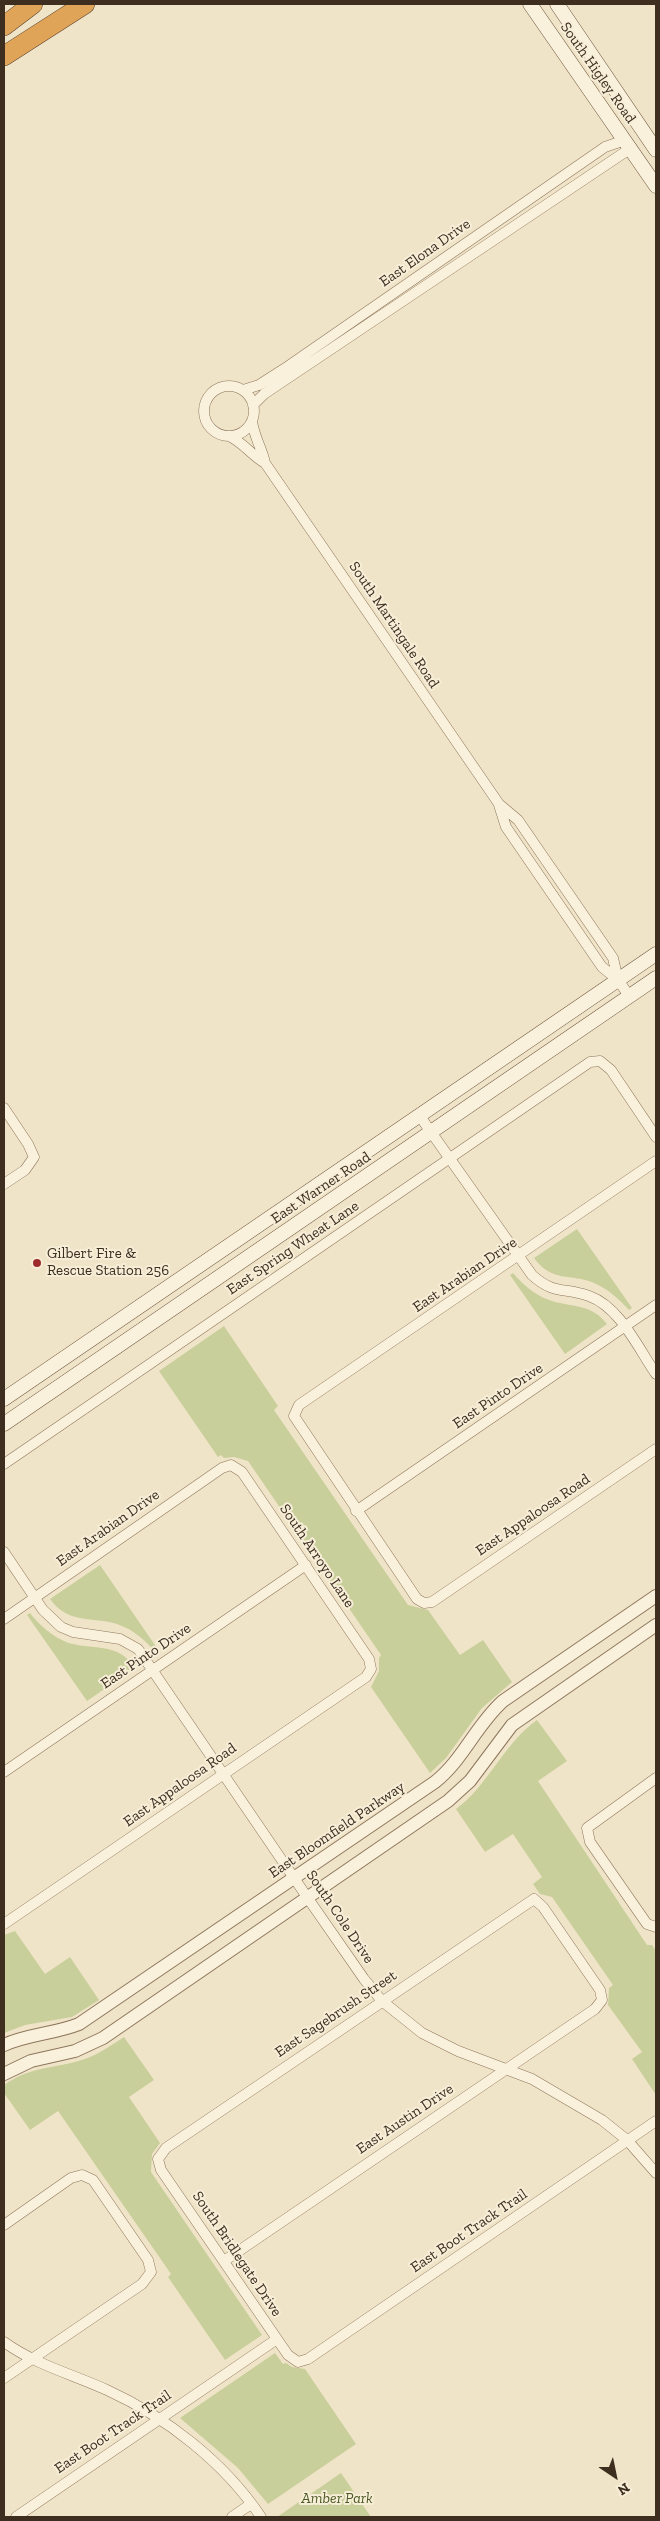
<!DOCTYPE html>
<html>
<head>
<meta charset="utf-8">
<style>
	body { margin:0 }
	#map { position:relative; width:660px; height:2521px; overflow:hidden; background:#f0e4c8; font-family:"Zilla Slab",serif }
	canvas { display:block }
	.frame { position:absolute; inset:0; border:5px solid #3d2e20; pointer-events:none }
	.north { position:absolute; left:590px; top:2451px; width:50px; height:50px; -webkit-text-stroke:4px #f7eed8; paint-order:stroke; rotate:146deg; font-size:14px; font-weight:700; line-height:20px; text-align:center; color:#3d2e20 }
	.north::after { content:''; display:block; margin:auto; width:18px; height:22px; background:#3d2e20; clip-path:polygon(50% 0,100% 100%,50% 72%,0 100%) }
</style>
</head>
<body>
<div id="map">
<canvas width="660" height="2521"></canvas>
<div class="frame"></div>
<div class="north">N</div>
</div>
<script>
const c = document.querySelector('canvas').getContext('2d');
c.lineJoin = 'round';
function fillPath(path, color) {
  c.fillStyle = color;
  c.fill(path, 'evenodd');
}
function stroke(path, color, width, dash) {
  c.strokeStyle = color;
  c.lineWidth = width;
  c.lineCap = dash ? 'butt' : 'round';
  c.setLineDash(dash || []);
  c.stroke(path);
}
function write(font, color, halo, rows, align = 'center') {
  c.font = font + ' "Zilla Slab",serif';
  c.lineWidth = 4;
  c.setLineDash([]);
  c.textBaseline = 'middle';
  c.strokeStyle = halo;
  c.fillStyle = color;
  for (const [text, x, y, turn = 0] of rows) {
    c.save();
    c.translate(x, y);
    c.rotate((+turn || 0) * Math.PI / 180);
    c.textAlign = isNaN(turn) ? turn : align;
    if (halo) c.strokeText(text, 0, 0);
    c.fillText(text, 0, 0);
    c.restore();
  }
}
const green = new Path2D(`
	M577,1229L632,1308L629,1310C619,1299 608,1289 594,1283C570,1273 552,1283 534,1258Z
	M513,1273C524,1286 537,1297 555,1302C576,1307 592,1305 607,1324L565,1354L510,1275Z
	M224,1326L278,1406L274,1410L408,1605L428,1610L460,1655L483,1640L512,1682L482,1708L446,1758L430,1773L371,1687L379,1671V1658L381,1655L248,1461L234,1457L224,1458L221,1455L218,1457L159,1371Z
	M100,1565L159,1651L156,1653C144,1638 129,1626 109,1622C85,1618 66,1621 50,1599Z
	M30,1613C39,1625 52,1636 66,1642C91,1651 118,1641 135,1668L87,1701L27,1615Z
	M537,1720L567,1761L538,1781L647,1945H652L656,1951V2095L632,2059L642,2052L608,2005L609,1988L613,1985L552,1897L540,1894L533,1884L542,1877L513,1834L485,1852L456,1809C489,1785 503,1744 537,1720Z
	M15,1931L45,1974L70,1957L99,2000L72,2017L25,2025L4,2033V1935Z
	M124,2037L154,2080L129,2097L160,2143L152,2154L151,2172L262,2335L225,2360L168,2277L171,2274L58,2111L30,2130L4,2093V2085C36,2063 58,2070 90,2057C102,2052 113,2044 124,2037Z
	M275,2353L283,2364L286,2363L292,2367L305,2369L356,2444L268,2504L238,2468L180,2418Z
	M341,2473L371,2517H277Z`);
const minor = new Path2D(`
	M204 411a25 25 0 1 1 50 0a25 25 0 1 1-50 0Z
	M243,390L259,385L284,369L605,147L625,140
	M253,405L264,394L631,148
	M252,421C254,437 262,448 265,463L499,804L518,820L613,958L618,980
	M229,436C244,443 251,455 265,463
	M499,805L506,827L602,967L618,980L630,997
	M4,1108L28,1144L34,1157L25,1170L4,1184
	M419,1115L532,1275C554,1295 564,1287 589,1296C620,1307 638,1348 656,1374
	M656,1161L299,1405L294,1416L417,1599L424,1603L432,1602L656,1449
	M4,1464L590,1062L600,1061L611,1070L656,1137
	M356,1511L656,1305
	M4,1552L43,1610L61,1627L73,1632L120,1639L138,1649L307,1897L364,1979L382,2001L422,2033L458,2051L532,2079L602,2120L627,2140L656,2173
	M4,1619L222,1468L231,1465L242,1472L369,1659L371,1669L366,1677L4,1924
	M4,1772L306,1565
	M656,1778L587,1828L590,1842L647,1924L656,1927
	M4,2225L71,2178L82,2175L93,2180L148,2260L151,2272L142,2284L4,2378
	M224,2261L595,2009L602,2000L600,1990L543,1907L534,1899L166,2148L158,2159L161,2170L288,2355L298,2362L308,2359L656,2121
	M4,2342C36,2365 72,2374 107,2390C166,2417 224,2462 261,2517
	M16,2517L277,2339
	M232,2517L251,2504`);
const tertiary = new Path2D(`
	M4,2045C28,2034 54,2034 79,2024L435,1782C463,1760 476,1725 503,1701L656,1596
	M4,2074L31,2061L75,2051L103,2038L448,1801L470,1781L512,1725L656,1625`);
const secondary = new Path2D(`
	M530,4L656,186
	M557,4L656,150
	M4,1399L656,954
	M4,1424L656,978`);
const motorway = new Path2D(`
	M4,26L33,4
	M4,56L85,4`);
const markers = [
	[37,1263,5,"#9e2a2b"]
];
const streetNames = [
	["South Higley Road",598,73,55],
	["East Elona Drive",425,253,-35],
	["South Martingale Road",394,625,56],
	["East Warner Road",321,1188,-34],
	["East Spring Wheat Lane",293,1248,-34],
	["East Arabian Drive",465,1275,-34],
	["East Pinto Drive",498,1396,-34],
	["East Appaloosa Road",533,1515,-34],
	["East Arabian Drive",108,1528,-35],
	["South Arroyo Lane",317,1556,56],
	["East Pinto Drive",146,1656,-34],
	["East Appaloosa Road",180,1785,-35],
	["East Bloomfield Parkway",337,1830,-34],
	["South Cole Drive",340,1917,56],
	["East Sagebrush Street",336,2014,-34],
	["East Austin Drive",405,2119,-34],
	["East Boot Track Trail",469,2231,-34],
	["South Bridlegate Drive",237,2254,56],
	["East Boot Track Trail",113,2432,-34]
];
const poiNames = [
	["Gilbert Fire &",47,1254],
	["Rescue Station 256",47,1271]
];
const parkNames = [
	["Amber Park",337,2499]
];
fillPath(green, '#c9cf9b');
stroke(minor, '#8d765c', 11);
stroke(tertiary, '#8d765c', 14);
stroke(secondary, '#6f573f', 15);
stroke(motorway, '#5b4430', 20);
stroke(minor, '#faf1dc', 10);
stroke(tertiary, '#faf1dc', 12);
stroke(secondary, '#faf1dc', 14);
stroke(motorway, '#e0a458', 19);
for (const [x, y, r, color] of markers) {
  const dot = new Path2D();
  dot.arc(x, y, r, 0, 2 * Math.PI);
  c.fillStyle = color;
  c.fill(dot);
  stroke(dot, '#f7eed8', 2);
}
write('15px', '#3d2e20', '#f7eed8', streetNames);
write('15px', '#3d2e20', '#f7eed8', poiNames, 'left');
write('italic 15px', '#4d5a26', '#f7eed8', parkNames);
</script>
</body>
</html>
